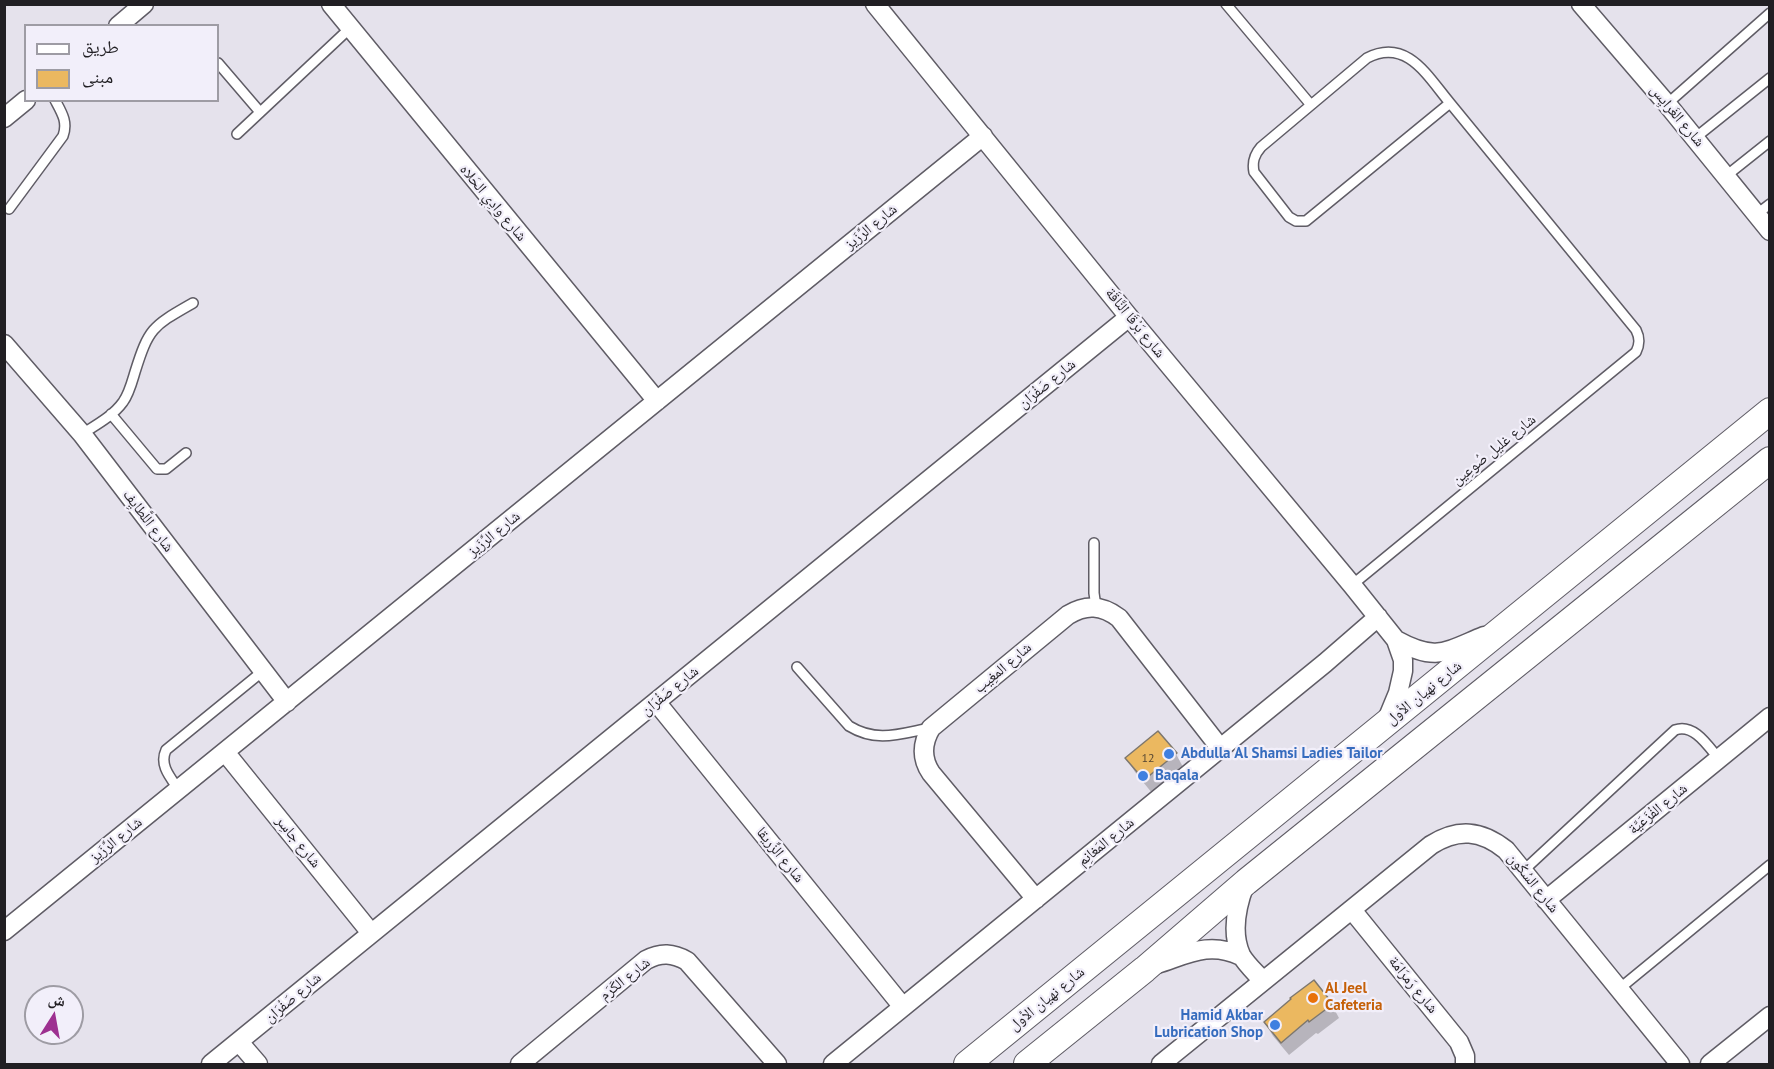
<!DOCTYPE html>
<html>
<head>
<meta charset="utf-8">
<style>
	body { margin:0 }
	#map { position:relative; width:1774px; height:1069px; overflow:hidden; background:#e5e2ec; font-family:"PT Sans","Noto Naskh Arabic",sans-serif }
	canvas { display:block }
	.frame { position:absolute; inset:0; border:6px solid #211f23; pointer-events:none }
	.legend { position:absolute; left:24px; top:24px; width:195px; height:78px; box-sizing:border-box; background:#f2effa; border:2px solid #9e9ca4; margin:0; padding:8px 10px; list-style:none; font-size:18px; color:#211f23 }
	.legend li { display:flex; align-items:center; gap:12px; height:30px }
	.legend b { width:30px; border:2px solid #9e9ca4 }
	.north { position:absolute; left:24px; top:985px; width:60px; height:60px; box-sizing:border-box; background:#f2effa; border:2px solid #9e9ca4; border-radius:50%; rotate:11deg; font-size:16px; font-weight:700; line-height:24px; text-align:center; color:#211f23 }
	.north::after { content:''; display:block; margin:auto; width:21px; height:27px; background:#9d3090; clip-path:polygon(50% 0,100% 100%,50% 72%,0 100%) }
</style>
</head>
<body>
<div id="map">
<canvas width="1774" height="1069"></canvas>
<div class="frame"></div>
<ul class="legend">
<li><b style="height:8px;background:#fff"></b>طريق</li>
<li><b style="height:16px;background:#ebb860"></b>مبنى</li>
</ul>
<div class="north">ش</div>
</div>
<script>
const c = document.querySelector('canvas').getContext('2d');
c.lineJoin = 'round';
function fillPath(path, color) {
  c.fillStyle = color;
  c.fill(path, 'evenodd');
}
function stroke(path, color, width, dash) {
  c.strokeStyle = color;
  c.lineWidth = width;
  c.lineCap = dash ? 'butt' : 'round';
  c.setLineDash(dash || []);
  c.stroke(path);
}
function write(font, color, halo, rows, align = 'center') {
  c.font = font + ' "PT Sans","Noto Naskh Arabic",sans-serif';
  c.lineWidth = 4.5;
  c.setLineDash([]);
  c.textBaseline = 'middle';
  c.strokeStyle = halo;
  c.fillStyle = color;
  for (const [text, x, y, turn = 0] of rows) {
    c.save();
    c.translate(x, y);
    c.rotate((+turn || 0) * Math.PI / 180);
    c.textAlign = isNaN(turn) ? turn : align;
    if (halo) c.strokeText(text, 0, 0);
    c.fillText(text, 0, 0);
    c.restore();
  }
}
const shadow = new Path2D(`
	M1158,733L1176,754L1183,767L1152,793L1135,772L1127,759Z
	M1332,1005L1339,1018L1318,1034L1316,1033L1289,1055L1273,1036L1265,1023Z`);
const building = new Path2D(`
	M1158,731L1177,753L1144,780L1125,758Z
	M1314,980L1333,1004L1309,1022L1308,1020L1281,1043L1264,1022L1291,999L1290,998Z`);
const service = new Path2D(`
	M1226,4L1311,105
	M218,63L260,112
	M1667,104L1770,13
	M237,134L349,29
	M1695,138L1770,78
	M1726,176L1770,141
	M9,209L63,136C68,122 62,113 55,100
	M1757,214L1770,204
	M111,414L157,469H166L186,453
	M82,434C96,425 113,416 123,402C129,394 132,382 135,372C149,327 153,326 193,303
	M1094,543V593L1096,607
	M1352,585L1636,352C1640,344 1640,338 1636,330L1450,103C1428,77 1407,37 1367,58L1261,147C1254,155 1252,162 1254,172L1289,217L1296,221H1306L1450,103
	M797,667L849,726C877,743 899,734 930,728
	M179,790C170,777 159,765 166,750L263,671
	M1523,871L1675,730C1694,723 1708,746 1719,759
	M1619,989L1770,865`);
const minor = new Path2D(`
	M331,4L657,401
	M875,4L1129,317L1352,585L1396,640L1403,660V671L1398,693L1386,722
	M1581,4L1667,104L1770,231
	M118,26L144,4
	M4,118L26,100
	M4,344L82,434L287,702
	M1396,640C1436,662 1445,652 1484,636
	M657,703L903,1007
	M225,752L371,933
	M1245,884C1237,905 1231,933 1241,955C1246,964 1256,973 1263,981
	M1036,899L931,773C921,758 922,743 931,728L1068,615C1086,604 1102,605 1119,618L1221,749
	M1546,900L1770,717
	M1352,910L1459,1042L1465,1056V1064
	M4,931L983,136
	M1157,964C1188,954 1209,941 1241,956
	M239,1042L258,1064
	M211,1064L1129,317
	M520,1064L646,960C661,952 673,953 687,961L777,1064
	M833,1064L1325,663L1378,617
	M1161,1064L1431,845C1458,828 1481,830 1506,850L1680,1064
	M1710,1064L1770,1016`);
const secondary = new Path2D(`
	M967,1064L1770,411
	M1027,1064L1145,969L1246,882L1770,460`);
const markers = [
	[1169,754,6,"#3f7fe0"],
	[1143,776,6,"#3f7fe0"],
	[1313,998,6,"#e8710a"],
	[1275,1025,6,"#3f7fe0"]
];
const numberNames = [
	["12",1148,759]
];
const streetNames = [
	["شارع الغَرايِس",1677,116,50],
	["شارع وادِي الحَلاه",493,203,50],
	["شارع الرِّزَيز",871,227,-39],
	["شارع بَرْقَا النَّاقَة",1135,323,51],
	["شارع صَفْرَان",1047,384,-39],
	["شارع غليل صُوعِين",1494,450,-39],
	["شارع اللَّطايِف",148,521,53],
	["شارع الرِّزَيز",494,534,-39],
	["شارع المغِيب",1003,668,-40],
	["شارع صَفْرَان",670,691,-39],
	["شارع نهيان الأول",1424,693,-39],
	["شارع الفْزَعَيَّة",1658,809,-39],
	["شارع الرِّزَيز",116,840,-39],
	["شارع جاسِر",298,842,51],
	["شارع المَغانِم",1106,842,-39],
	["شارع الزِّريقا",780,855,51],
	["شارع السُكُون",1533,883,51],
	["شارع الكَرَم",625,979,-38],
	["شارع رَمرَامَة",1413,985,51],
	["شارع صَفْرَان",293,998,-40],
	["شارع نهيان الأول",1047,999,-39]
];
const shopNames = [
	["Abdulla Al Shamsi Ladies Tailor",1181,754],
	["Baqala",1155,776],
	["Hamid Akbar",1263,1016,"right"],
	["Lubrication Shop",1263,1033,"right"]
];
const foodNames = [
	["Al Jeel",1325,989],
	["Cafeteria",1325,1006]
];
fillPath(shadow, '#0003');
fillPath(building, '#ebb860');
stroke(building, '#7d776e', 1.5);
stroke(service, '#5f5c65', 12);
stroke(minor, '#5f5c65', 21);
stroke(secondary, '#5f5c65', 28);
stroke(service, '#fff', 9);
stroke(minor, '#fff', 18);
stroke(secondary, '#fff', 26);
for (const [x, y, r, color] of markers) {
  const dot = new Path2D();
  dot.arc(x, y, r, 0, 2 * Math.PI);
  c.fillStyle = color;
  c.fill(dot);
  stroke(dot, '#f2effa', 2);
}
write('12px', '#544532', null, numberNames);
write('15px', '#211f23', '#f2effa', streetNames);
write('bold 15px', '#366cbe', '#f2effa', shopNames, 'left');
write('bold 15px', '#c56008', '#f2effa', foodNames, 'left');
</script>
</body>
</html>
